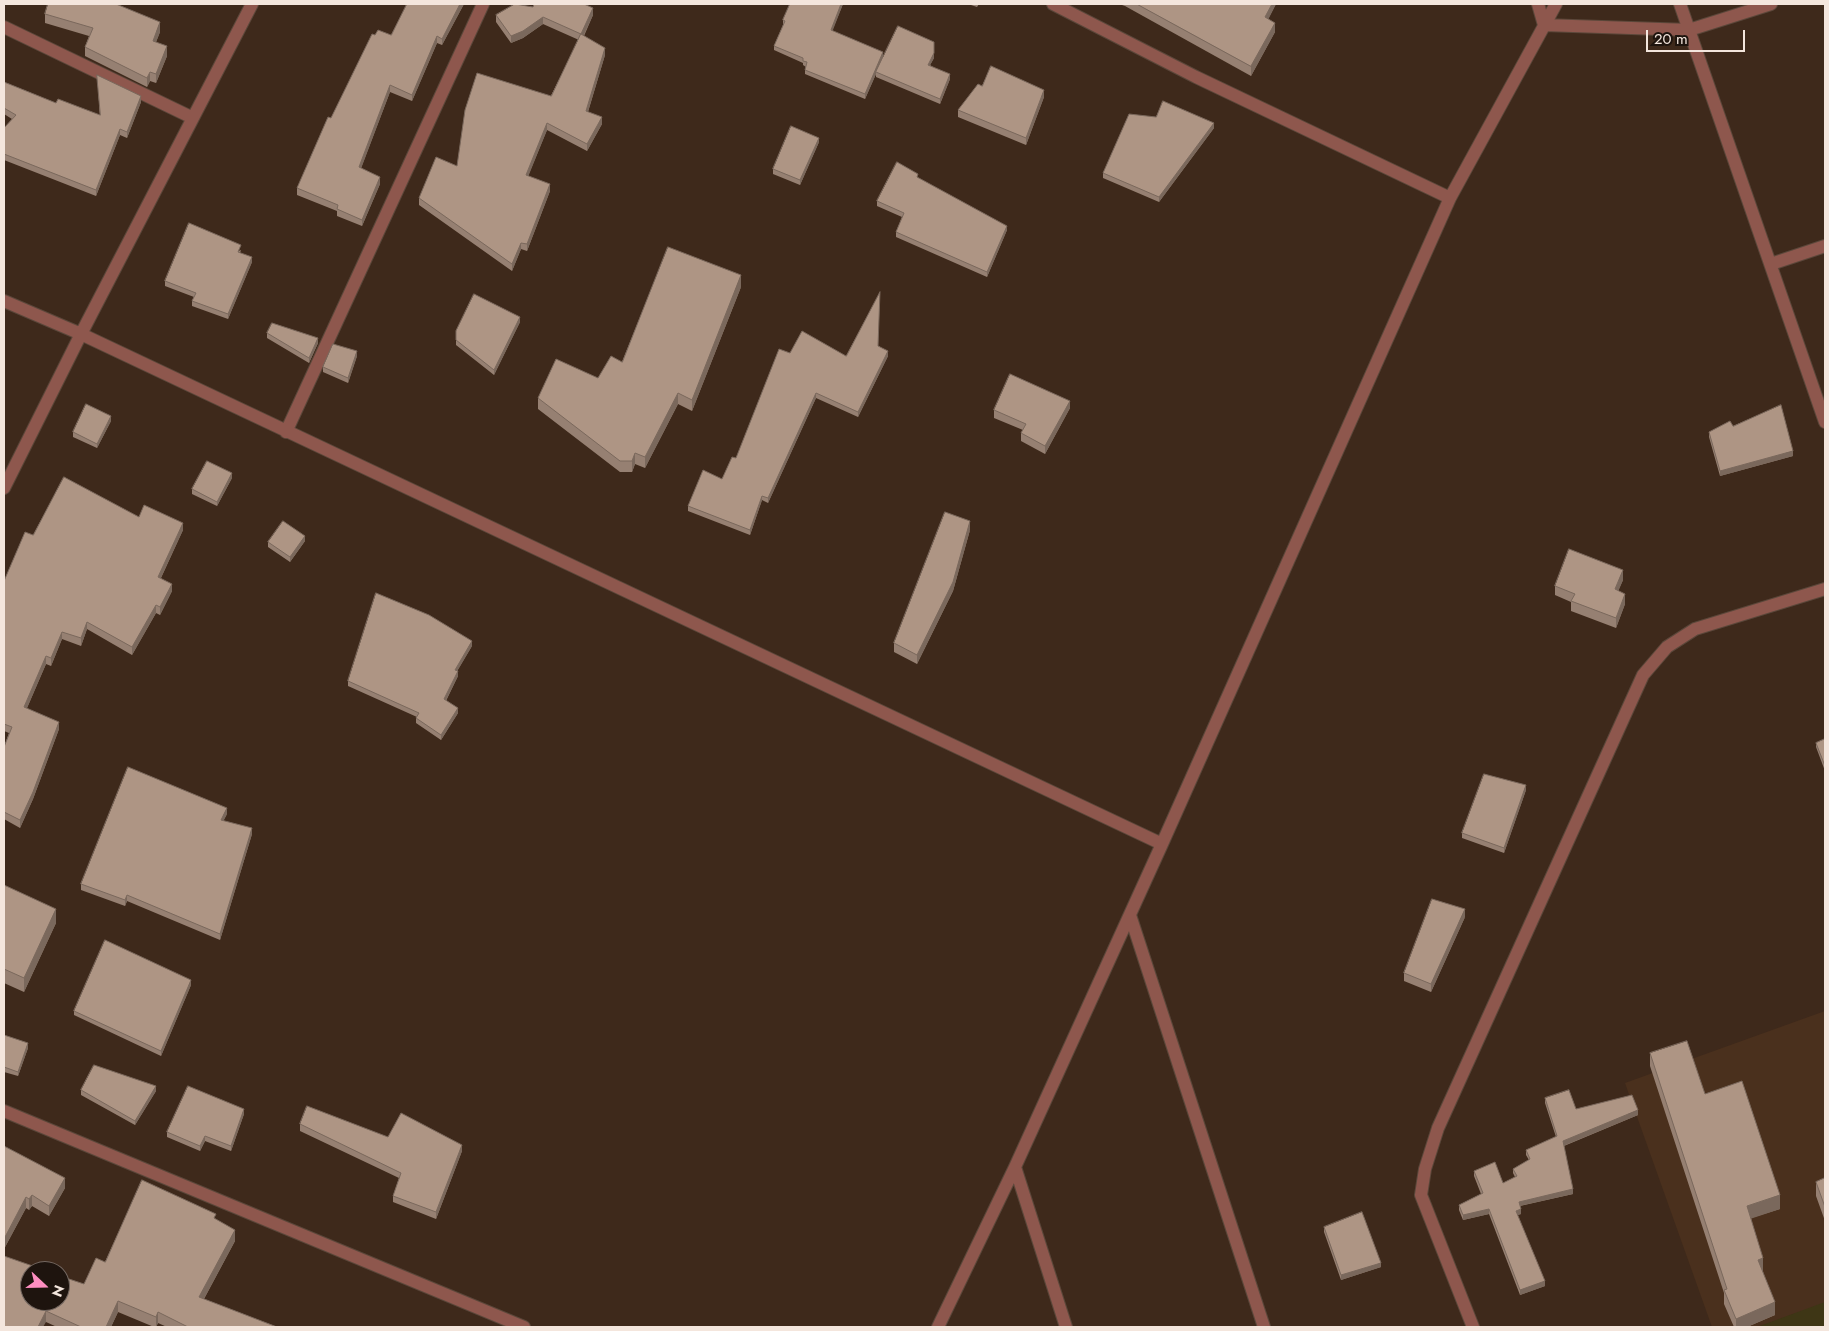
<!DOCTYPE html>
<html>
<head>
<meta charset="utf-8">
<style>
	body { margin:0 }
	#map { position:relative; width:1829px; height:1331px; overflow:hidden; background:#3e291b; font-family:Jost,sans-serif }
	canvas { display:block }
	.frame { position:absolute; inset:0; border:5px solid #f4e6dd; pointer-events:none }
	.north { position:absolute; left:20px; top:1261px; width:50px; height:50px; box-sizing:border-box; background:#1e140e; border:1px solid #746861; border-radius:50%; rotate:111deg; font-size:14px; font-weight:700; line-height:20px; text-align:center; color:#f4e6dd }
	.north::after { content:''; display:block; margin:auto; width:18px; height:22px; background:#fd8ec0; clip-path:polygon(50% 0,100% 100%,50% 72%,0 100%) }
	.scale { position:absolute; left:1646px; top:30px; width:99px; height:22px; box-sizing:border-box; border:2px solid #f4e6dd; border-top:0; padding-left:6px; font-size:15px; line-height:18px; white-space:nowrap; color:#f4e6dd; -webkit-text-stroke:4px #1e140e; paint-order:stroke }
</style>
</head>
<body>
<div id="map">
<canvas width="1829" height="1331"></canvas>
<div class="frame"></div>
<div class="north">N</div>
<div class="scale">20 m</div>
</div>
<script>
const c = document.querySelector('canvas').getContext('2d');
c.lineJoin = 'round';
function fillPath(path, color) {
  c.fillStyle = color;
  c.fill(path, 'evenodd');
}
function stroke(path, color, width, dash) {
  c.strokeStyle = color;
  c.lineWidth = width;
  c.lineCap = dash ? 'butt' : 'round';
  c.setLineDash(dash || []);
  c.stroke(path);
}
const built = new Path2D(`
	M1825,1011V1303L1758,1327H1712L1625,1083Z`);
const sand = new Path2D(`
	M1825,1302V1327H1757Z`);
const minor = new Path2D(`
	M1053,4L1196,77L1450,198
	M1538,4L1544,25L1689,30L1771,4
	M1680,4L1825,422
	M4,27L193,118
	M1771,264L1825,246
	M4,301L81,334L1162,844
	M286,432L483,4
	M4,488L81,334L252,4
	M1130,915L1264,1327
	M4,1111L524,1327
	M1015,1167L1066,1327
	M938,1327L1015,1167L1162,844L1450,198L1556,4
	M1473,1327L1421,1195L1425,1169L1438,1128L1643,675L1667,647L1695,629L1825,589`);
const wall = new Path2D(`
	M464,4L442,45L437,43L412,101L390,92L361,168L380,184L362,226L337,216V211L297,195V188L331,118L375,35H391Z
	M790,4H843L832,31L883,57L934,58L930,65L950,79L940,104L876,77V74L865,99L805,74V70L806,67L803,65V63L774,50V46L783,25V20Z
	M968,4H979L977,7Z
	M1119,4H1276L1268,19L1275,32L1251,76L1125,6Z
	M45,14L160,32L156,42L167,56L156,83L150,81L147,87L85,56V47L89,36L45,23Z
	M496,15H593L584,36L605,55L588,112L602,124L587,151L547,130L528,176L550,191L527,251L521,249L512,271L419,205V198L457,166L551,96L579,40L543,24L523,38L511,43L496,22Z
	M97,75L141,102L127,138L120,135L96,196L4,160V128L12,119L4,114V82L56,103L100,115Z
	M982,86L1044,97L1026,145L958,117V110Z
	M1156,117L1214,128L1159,202L1103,178V173Z
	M819,142L800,185L773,174V169Z
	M918,178L1007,230L987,277L896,237V232L902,217L877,206V201Z
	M241,250L240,253L252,262L228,319L192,306V301L194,297L165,286V281Z
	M741,287L692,411L678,404L645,468L635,464L632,472H620L538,409V398L598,378Z
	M520,322L494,375L456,345V331Z
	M267,333L318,343L309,363L267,338Z
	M879,346L888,356L858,417L816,398L768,503L762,500L750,535L688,511V506L722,479L736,458L790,353L846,356Z
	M357,356L348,383L323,372V367Z
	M1070,408L1045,454L1021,441V433L1023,430L994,418V410Z
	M111,421L97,448L73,437V432Z
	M1733,426L1793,456L1720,476L1709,437V432Z
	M232,478L217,506L192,494V489Z
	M139,517L183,530L161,578L172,591L160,615L156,613L132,655L87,629L81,646L62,639L51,666L46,664L27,708L59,729L33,799L20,828L4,819V747L9,733L4,731V581L33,535Z
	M970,530L953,591L917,664L894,652V643Z
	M305,541L290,562L268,547V542Z
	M1623,580L1618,591L1625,604L1616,628L1571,611V602L1555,595V586Z
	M472,646L457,671L458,676L446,701L458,713L441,740L416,723V718L417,717L348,686V681Z
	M1825,739V771L1816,747V743Z
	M1526,790L1504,853L1462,838V833Z
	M227,814L223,821L252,834L220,940L127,901L125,906L81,890V884Z
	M4,885L56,923L24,992L4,983Z
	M1465,917L1431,992L1404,981V973Z
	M191,985L161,1056L74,1015V1011Z
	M4,1035L28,1048L18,1076L4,1072Z
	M1650,1053L1705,1094L1780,1209L1751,1218L1763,1272L1775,1315L1747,1327H1734L1724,1304V1293L1650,1066Z
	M81,1090L156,1091L135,1125L81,1095Z
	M1545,1098L1576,1109L1638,1115L1564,1146L1573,1194L1520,1206L1521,1214L1517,1215L1545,1286L1520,1295L1489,1214L1463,1220L1459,1210V1205L1481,1194L1474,1176V1171L1503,1183L1515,1177L1513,1173V1169L1529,1160L1526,1155V1150L1556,1137L1545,1103Z
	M244,1114L231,1151L205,1141L200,1151L167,1137V1132Z
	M300,1124L388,1137L462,1151L436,1219L393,1202V1196L399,1178L300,1131Z
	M4,1135V1146L65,1188L49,1216L32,1206L29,1210L26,1208L4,1249Z
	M1825,1178V1221L1816,1196V1182Z
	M216,1219L235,1241L204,1299L277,1327H167L158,1323L156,1327H154L118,1312L111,1327H57L46,1322L4,1327L84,1284L105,1262Z
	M1324,1227L1381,1267L1341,1280L1324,1232Z`);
const shadedWall = new Path2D(`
	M460,4H464L442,45V39Z
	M841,4H843L831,35V30Z
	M1272,4H1276L1265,26V17Z
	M593,8V15L581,41V34Z
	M543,17V24L523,38L511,43V36Z
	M160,22V32L153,50V41Z
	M1275,23V32L1251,76V66Z
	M437,36V43L412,101V95Z
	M167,46V56L156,83V74Z
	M605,48V55L586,118V111Z
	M883,52V57L876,72V74L865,99V94Z
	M934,53V58L928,69V65Z
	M150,72V81L147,87V78Z
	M950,74V79L940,104V99Z
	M390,85V92L359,174V167Z
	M1044,90V97L1026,145V138Z
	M141,96V102L127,138V132Z
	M602,117V124L587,151V144Z
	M547,123V130L526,182V175Z
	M1214,123V128L1159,202V197Z
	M120,129V135L96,196V190Z
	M819,138V142L800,185V180Z
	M380,177V184L362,226V220Z
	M550,184V191L527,251V244Z
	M1007,226V230L987,277V272Z
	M521,243V249L512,271V264Z
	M252,257V262L228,319V314Z
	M741,275V287L692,411V400Z
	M520,317V322L494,375V370Z
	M318,338V343L309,363V358Z
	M357,351V356L348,383V378Z
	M888,351V356L858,417V412Z
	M678,393V404L645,468V457Z
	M816,393V398L768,503V498Z
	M1070,401V408L1045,454V446Z
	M111,416V421L97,448V444Z
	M1793,451V456L1720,476V471Z
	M635,453V464L632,472V461Z
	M232,473V478L217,506V502Z
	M762,496V500L750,535V530Z
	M970,521V530L953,591L917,664V655Z
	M183,523V530L158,584V577Z
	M305,536V541L290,562V557Z
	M1623,570V580L1615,599V589Z
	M172,584V591L160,615V607Z
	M1625,594V604L1616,628V618Z
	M156,605V613L132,655V647Z
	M87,622V629L81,646V638Z
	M62,632V639L51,666V658Z
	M472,641V646L455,675V670Z
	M46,656V664L24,715V707Z
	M458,671V676L444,704V699Z
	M458,708V713L441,740V735Z
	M59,722V729L33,799L20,828V820Z
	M1526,785V790L1504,853V848Z
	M227,808V814L221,826V820Z
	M252,828V834L220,940V934Z
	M127,895V901L125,906V900Z
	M56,909V923L24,992V978Z
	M1465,909V917L1431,992V984Z
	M191,980V985L161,1056V1051Z
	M28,1043V1048L18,1076V1072Z
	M156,1086V1091L135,1125V1121Z
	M244,1109V1114L231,1151V1146Z
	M1638,1110V1115L1563,1146V1141Z
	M205,1136V1141L200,1151V1146Z
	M462,1145V1151L436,1219V1212Z
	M65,1178V1188L49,1216V1206Z
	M1573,1189V1194L1519,1206V1202Z
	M32,1195V1206L29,1210V1199Z
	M1780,1195V1209L1747,1220V1206Z
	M26,1197V1208L4,1249V1239Z
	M1489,1209V1214L1463,1220V1215Z
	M1521,1209V1214L1516,1216V1211Z
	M235,1230V1241L199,1308V1297Z
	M1763,1258V1272L1758,1273V1260Z
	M1381,1263V1267L1341,1280V1275Z
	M1545,1281V1286L1520,1295V1290Z
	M118,1301V1312L111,1327H106Z
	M1775,1302V1315L1747,1327H1736V1319Z
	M46,1311V1322L43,1327H38Z
	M158,1312V1323L156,1327V1317Z`);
const building = new Path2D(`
	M48,4H116L160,22L153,41L167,46L156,74L150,72L147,78L85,47L93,28L45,14Z
	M407,4H460L442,39L437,36L412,95L390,85L359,167L380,177L362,220L337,209L338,205L297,188L328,117L331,118L372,34L375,35L378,30L391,35Z
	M515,4L533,7L534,4H584L593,8L581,34L543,17L523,31L511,36L496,15Z
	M790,4H841L831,30L883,52L865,94L805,70L807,62L803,61V58L774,46L785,21L783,20Z
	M1137,4H1272L1265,17L1275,23L1251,66Z
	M898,26L934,42V53L928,65L950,74L940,99L876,72Z
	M581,34L605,48L586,111L602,117L587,144L547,123L526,175L550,184L527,244L521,243L512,264L419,198L436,157L457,166L465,110L477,73L551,96Z
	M991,66L1044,90L1026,138L958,110L978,84L982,86Z
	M97,75L141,96L127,132L120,129L96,190L4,154V128L16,115L4,108V82L56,103L58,99L100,115Z
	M1163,101L1214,123L1159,197L1103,173L1129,114L1156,117Z
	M791,126L819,138L800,180L773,169Z
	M897,162L918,174L917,177L1007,226L987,272L896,232L904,213L877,201Z
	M189,223L241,245L238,252L252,257L228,314L192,301L196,293L165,281Z
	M668,247L741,275L692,400L678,393L645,457L635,453L632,461H620L538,398L556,359L598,378L611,356L622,362Z
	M880,292L878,346L888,351L858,412L816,393L768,498L762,496L750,530L688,506L703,470L722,479L732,457L736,458L779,349L790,353L802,331L846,356Z
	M474,294L520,317L494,370L456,340V331Z
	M272,323L318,338L309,358L267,333Z
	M333,344L357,351L348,378L323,367Z
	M1010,374L1070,401L1045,446L1021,433L1026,424L994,410Z
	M86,404L111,416L97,444L73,432Z
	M1781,405L1793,451L1720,471L1709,432L1730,421L1733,426Z
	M207,461L232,473L217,502L192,489Z
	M64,477L139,517L144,505L183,523L158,577L172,584L160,607L156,605L132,647L87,622L81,638L62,632L51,658L46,656L24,707L59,722L33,792L20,820L4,812V747L12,727L4,724V581L25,532L33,535Z
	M945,512L970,521L953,582L917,655L894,643Z
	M283,521L305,536L290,557L268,542Z
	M1569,549L1623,570L1615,589L1625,594L1616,618L1571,601L1575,594L1555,586Z
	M376,593L429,615L472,641L455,670L458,671L444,699L458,708L441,735L416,718L419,713L348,681Z
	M1825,739V766L1816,743Z
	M128,767L227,808L221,820L252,828L220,934L127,895L125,900L81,884Z
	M1484,774L1526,785L1504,848L1462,833Z
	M4,885L56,909L24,978L4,969Z
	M1432,899L1465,909L1431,984L1404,973Z
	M105,940L191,980L161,1051L74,1011Z
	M4,1035L28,1043L18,1072L4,1067Z
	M1687,1041L1705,1094L1742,1081L1780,1195L1747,1206L1763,1258L1758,1260L1775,1302L1736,1319L1724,1290L1727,1289L1650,1053Z
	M94,1065L156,1086L135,1121L81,1090Z
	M188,1086L244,1109L231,1146L205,1136L200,1146L167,1132Z
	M1569,1090L1576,1109L1632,1095L1638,1110L1563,1141L1573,1189L1519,1202L1521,1209L1516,1211L1545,1281L1520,1290L1489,1209L1463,1215L1459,1205L1483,1193L1474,1171L1495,1162L1503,1183L1517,1176L1513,1169L1530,1159L1526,1150L1557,1136L1545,1098Z
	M307,1106L388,1137L401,1113L462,1145L436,1212L393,1196L401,1173L300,1124Z
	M4,1146L65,1178L49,1206L32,1195L29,1199L26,1197L4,1239Z
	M1825,1178V1207L1816,1182Z
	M142,1180L216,1214L214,1218L235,1230L199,1297L277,1327H188L158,1312L156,1317L118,1301L106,1327H81L46,1311L38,1327H4V1256L47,1271H30V1301H60V1276L84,1284L96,1258L105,1262Z
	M1362,1212L1381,1263L1341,1275L1324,1227Z`);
fillPath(built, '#4a301d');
fillPath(sand, '#3e3615');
stroke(minor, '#5b473a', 14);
stroke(minor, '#8e574d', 12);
fillPath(wall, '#968072');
fillPath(shadedWall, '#7a685c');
fillPath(building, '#ae9584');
stroke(building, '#7a685c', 1);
</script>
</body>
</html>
